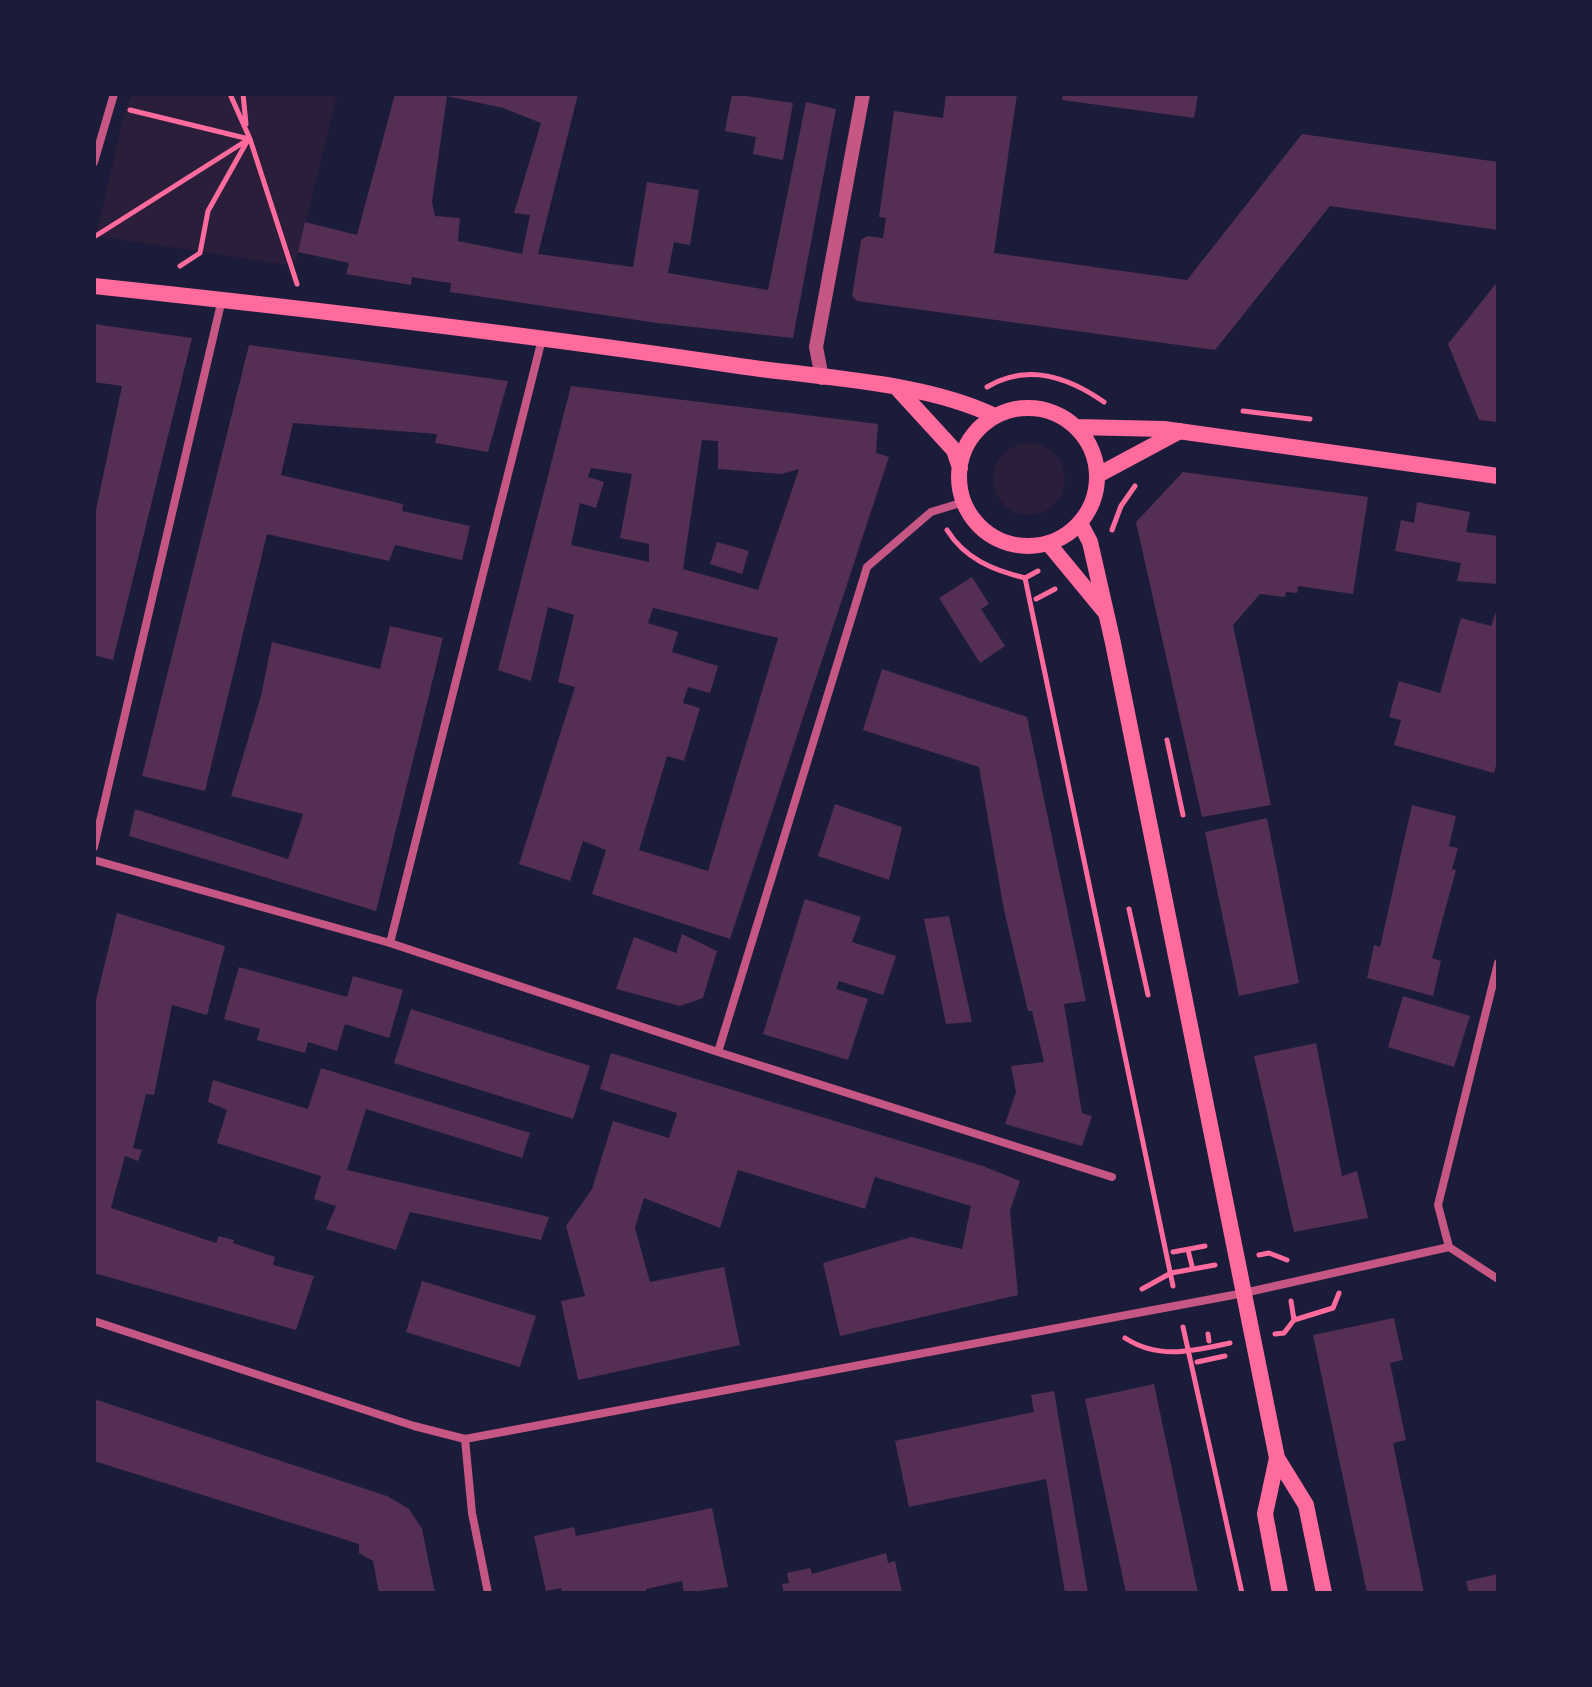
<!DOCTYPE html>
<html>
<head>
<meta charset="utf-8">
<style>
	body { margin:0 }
	#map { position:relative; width:1592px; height:1687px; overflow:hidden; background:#1b1b3a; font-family:Signika,sans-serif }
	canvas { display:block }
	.frame { position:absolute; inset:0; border:96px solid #1b1b3a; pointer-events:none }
</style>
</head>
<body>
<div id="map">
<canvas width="1592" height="1687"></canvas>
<div class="frame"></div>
</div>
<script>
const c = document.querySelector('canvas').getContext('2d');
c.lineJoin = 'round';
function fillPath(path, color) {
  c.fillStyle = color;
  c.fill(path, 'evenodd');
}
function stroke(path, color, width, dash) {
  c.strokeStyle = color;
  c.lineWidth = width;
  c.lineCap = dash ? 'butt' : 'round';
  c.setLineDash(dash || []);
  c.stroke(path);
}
const green = new Path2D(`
	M132,94H337L295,266L96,236L126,106Z
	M993 479a36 36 0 1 1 72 0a36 36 0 1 1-72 0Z`);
const building = new Path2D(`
	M395,94H578L538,254L633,267L647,182L699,190L690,245L674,242L668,273L768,290L806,102L836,109L793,338L657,323L450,292L451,283L436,281L412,277L411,285L346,274L349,263L298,252L305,222L357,235ZM447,96L503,108L541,123L514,213L530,215L522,254L458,241L460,218L435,216L432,202Z
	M732,94L793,103L783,160L753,154L756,137L725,131Z
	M946,94H1017L994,253L1187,280L1302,134L1498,162V230L1330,206L1215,350L857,301L852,296L861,240L867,236L883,238L886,218L879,217L894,111L943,118Z
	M1063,94H1198L1194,118L1062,100Z
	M1498,281V422L1479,420L1448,344Z
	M94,324L192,338L113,660L94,655V519L122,386L94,382Z
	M249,345L508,381L488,452L435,443L437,434L293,423L281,475L403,504L402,511L470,526L462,560L395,545L389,561L267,534L205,791L142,776Z
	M571,386L878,424L876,453L889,457L730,939L592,894L606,850L583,841L570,881L519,864L575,687L558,682L574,615L548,607L531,681L498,670ZM702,440L718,441V469L782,474L799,469L758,590L683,569ZM591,468L632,474L620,538L649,544V562L571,545L580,503L596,508L604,482L588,477ZM653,608L778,638L708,871L639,850L667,756L684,761L700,708L683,703L688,687L710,693L718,666L672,652L678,632L648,623Z
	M1183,472L1368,497L1353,594L1298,586L1297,593L1286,592L1285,597L1260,594L1233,625L1271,805L1202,817L1136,522Z
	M1417,502L1470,512L1466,532L1498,536V584L1457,581L1461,563L1395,551L1401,520L1414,523Z
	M717,542L749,551L742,574L710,564Z
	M972,577L989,604L981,609L1005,646L980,663L939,598Z
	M1498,606V758L1494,773L1394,745L1401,720L1389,717L1399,681L1440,693L1461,618L1491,626Z
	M390,626L443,638L376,911L129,836L135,809L288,859L303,814L231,796L261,696L272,642L380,669Z
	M882,669L1027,717L1086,1001L1064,1004L1082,1113L1092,1116L1082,1146L1005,1124L1016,1092L1011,1066L1044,1062L1032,1011H1028L1004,910L979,767L863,730Z
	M835,804L902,827L889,880L818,856Z
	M1412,805L1456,816L1449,846L1458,848L1452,869L1456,870L1432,958L1441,961L1433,996L1367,978L1374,945L1380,947Z
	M1267,818L1299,983L1239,996L1205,832Z
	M805,899L861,917L852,942L896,956L883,995L839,981L836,989L868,999L848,1060L763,1034Z
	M117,913L225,946L207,1015L172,1005L154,1095L146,1094L133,1148L142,1150L138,1161L125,1156L111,1208L216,1243L219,1236L234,1240L233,1243L275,1257L273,1265L314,1276L296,1330L94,1273V1008Z
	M949,916L972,1022L946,1024L924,919Z
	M682,934L717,951L703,998L680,1006L616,989L634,937L676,953Z
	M239,967L347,997L353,976L403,990L389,1038L345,1024L337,1051L308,1042L305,1053L257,1040L260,1029L224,1019Z
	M1403,996L1470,1016L1454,1067L1388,1047Z
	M411,1009L590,1066L573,1119L394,1063Z
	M1316,1043L1342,1176L1357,1171L1368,1218L1294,1232L1254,1056Z
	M611,1053L983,1166L1020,1181L1010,1211L1018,1295L840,1336L823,1263L911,1237L962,1249L971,1206L875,1177L865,1209L738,1170L720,1228L644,1198L635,1228L650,1282L724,1267L740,1345L578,1380L561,1301L585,1296L566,1226L592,1189L613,1121L669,1138L677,1113L600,1089Z
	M321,1068L530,1133L522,1158L366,1109L347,1170L549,1217L541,1240L410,1212L396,1250L326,1229L336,1206L314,1199L321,1176L217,1143L227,1110L208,1102L213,1080L308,1109Z
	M422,1281L536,1316L520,1367L406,1332Z
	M1394,1318L1403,1360L1390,1363L1406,1440L1393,1443L1424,1593H1367L1313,1335Z
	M1154,1384L1198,1593H1126L1085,1399Z
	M1054,1391L1088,1593H1065L1046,1479L909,1507L895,1441L1034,1412L1031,1395Z
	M94,1399L387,1496L409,1509L422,1529L435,1593H379L373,1561L359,1553V1544L94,1461Z
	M712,1508L728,1587L684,1593L682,1581L646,1589L647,1593H562L561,1588L546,1591L534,1536L574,1527L576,1536Z
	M886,1553L888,1563L895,1561L902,1593H784L782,1584L789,1583L787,1573L810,1568L812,1574Z
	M1498,1574V1593H1469L1466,1581Z`);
const path = new Path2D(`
	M230,94L250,139L297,284
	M243,94L246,124
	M130,110L249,139
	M94,237L249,139
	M180,266L200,253L208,211L249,138
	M987,387C1028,363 1068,377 1104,402
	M1243,411L1310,419
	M947,530C965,559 993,570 1025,578L1038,571
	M1112,530L1121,506L1135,486
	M1025,578L1173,1286
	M1036,599L1055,589
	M1167,740L1183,815
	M1129,909L1148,995
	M1188,1250L1192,1266
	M1173,1252L1205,1246
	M1259,1255L1269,1253L1287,1260
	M1142,1289L1171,1273L1215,1265
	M1291,1301L1294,1320
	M1183,1327L1242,1593
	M1208,1334L1209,1341
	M1275,1334L1284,1333L1294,1320L1333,1308L1339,1293
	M1125,1338C1159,1360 1192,1351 1230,1343
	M1197,1362L1225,1356`);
const minor = new Path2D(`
	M94,162L114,94
	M94,847L222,299
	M94,860L390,943L718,1052L1112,1177
	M390,943L542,339
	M1498,963L1438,1205L1449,1247L1498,1279
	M718,1052L867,567L931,512L964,502
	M94,1321L414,1426L465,1439L1244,1293L1449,1247
	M465,1439L472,1513L488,1593`);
const tertiary = new Path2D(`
	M822,378L816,347L863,94`);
const secondary = new Path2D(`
	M94,286C310,309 525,334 739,366C820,378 922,381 995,416
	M898,389L954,450L960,468
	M959 477a69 69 0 1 1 138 0a69 69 0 1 1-138 0Z
	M1076,427L1164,429L1498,476
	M1098,475L1180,431
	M1080,523L1090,542L1113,643L1277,1458L1306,1505L1324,1593
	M1048,543L1105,612
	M1277,1458L1265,1514L1280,1593`);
fillPath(green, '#2a1e3b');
fillPath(building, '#542f53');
stroke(path, '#ff6b9d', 5);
stroke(minor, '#c65784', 8);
stroke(tertiary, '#c65784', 14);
stroke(secondary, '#ff6b9d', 16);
</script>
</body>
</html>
